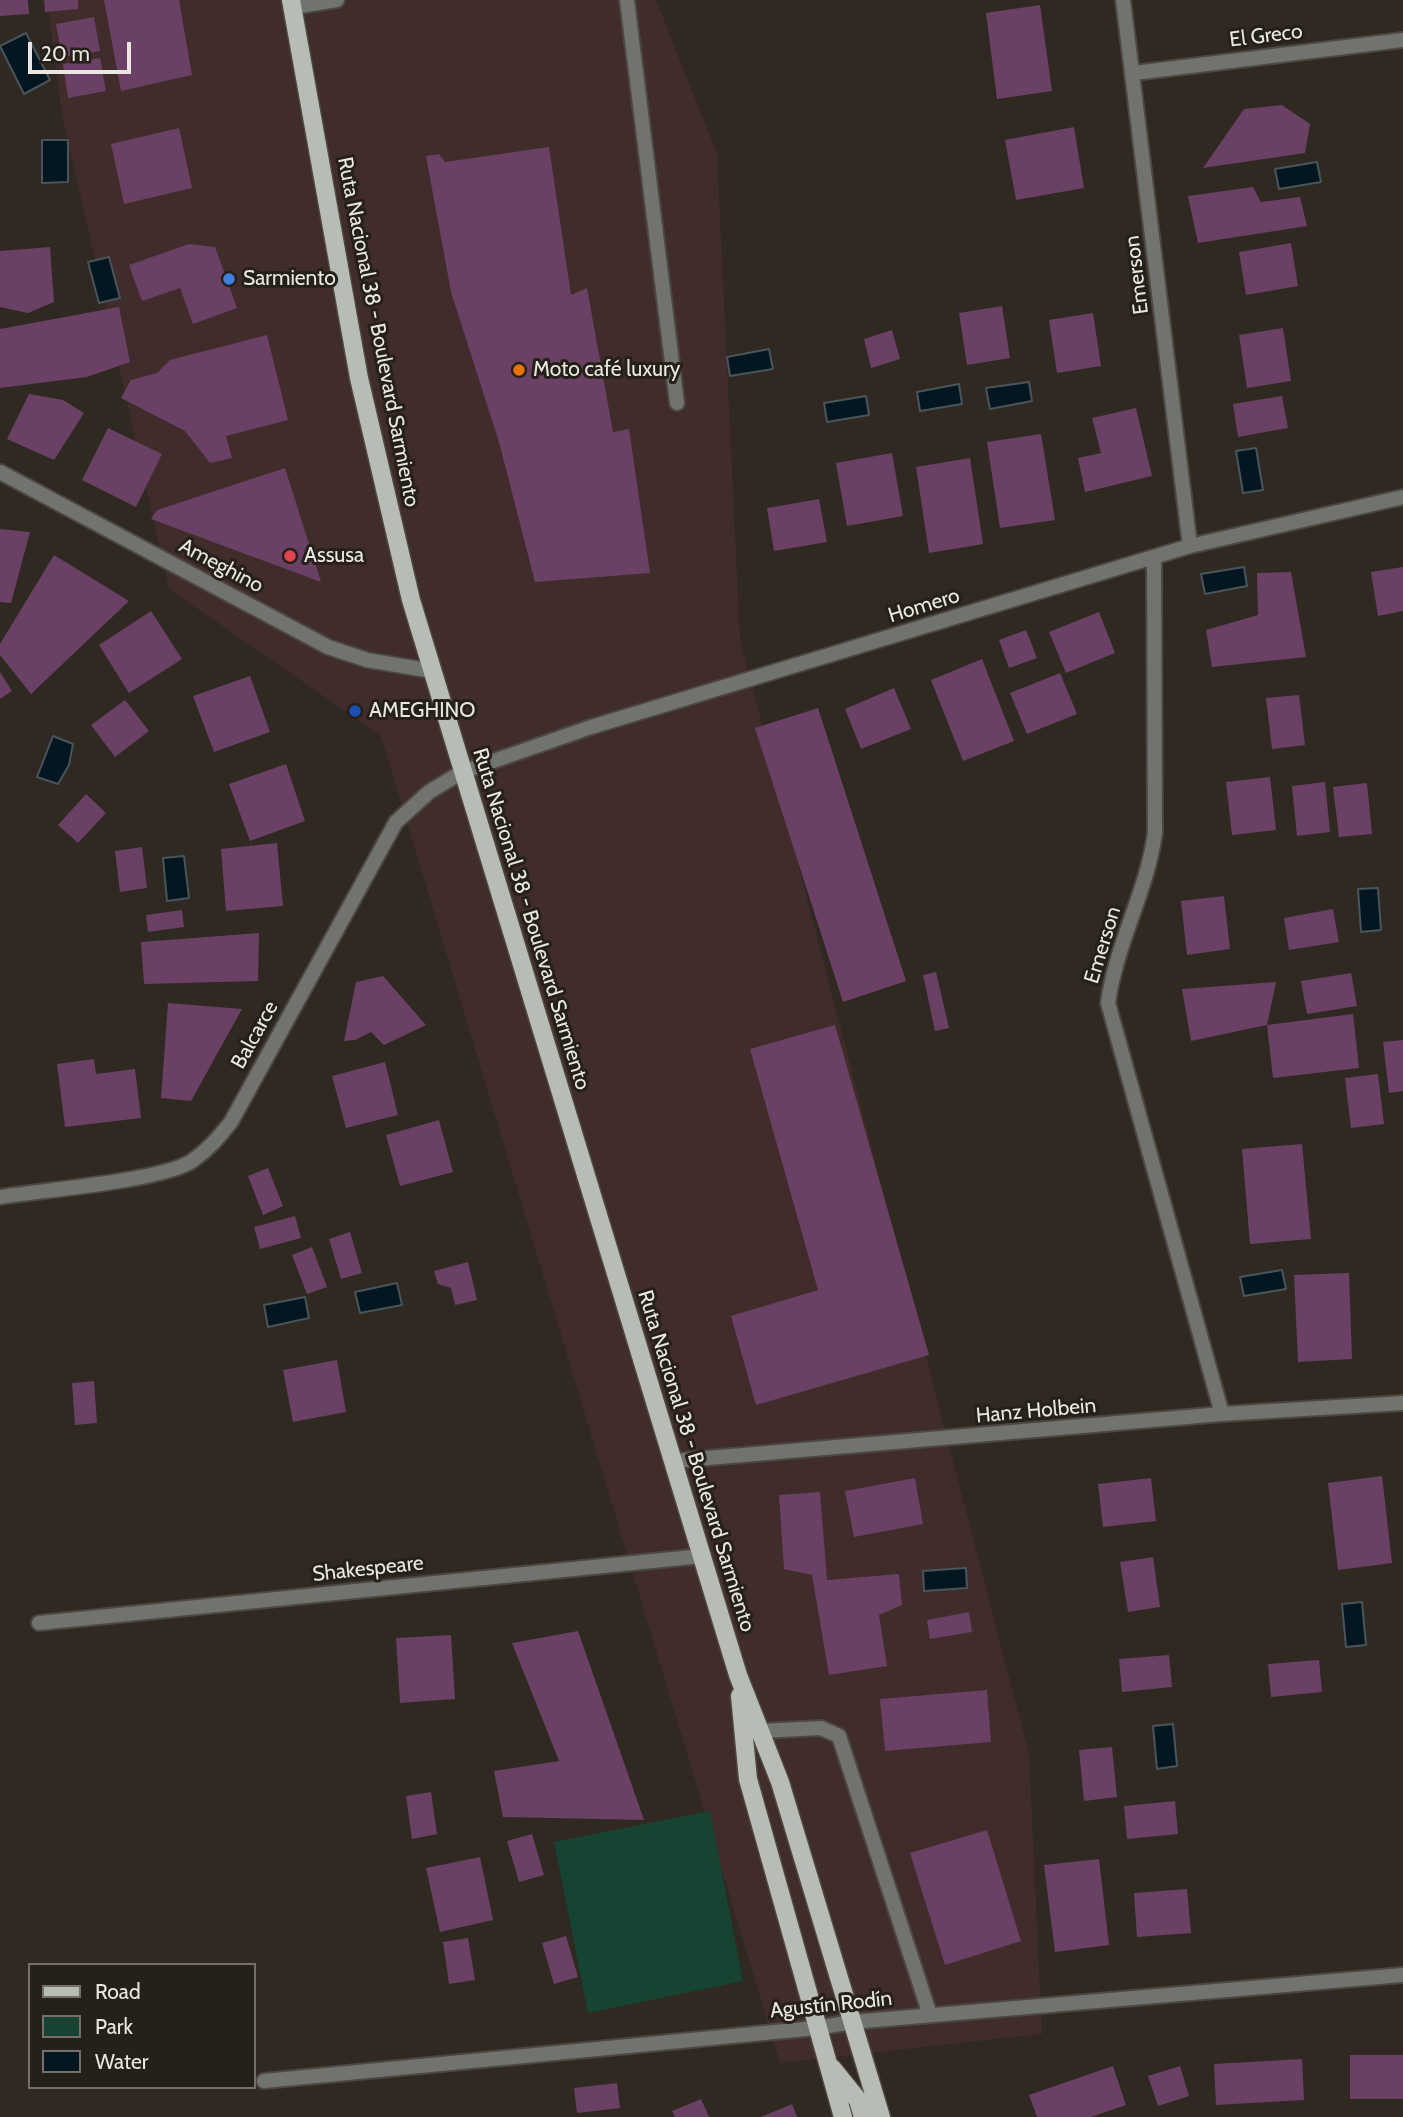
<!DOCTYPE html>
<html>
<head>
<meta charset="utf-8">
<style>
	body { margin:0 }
	#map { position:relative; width:1403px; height:2117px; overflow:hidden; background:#2f2922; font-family:Cabin,sans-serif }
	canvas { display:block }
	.legend { position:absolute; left:28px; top:1963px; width:228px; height:126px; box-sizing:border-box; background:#252019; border:2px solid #746f69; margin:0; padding:9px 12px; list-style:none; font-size:21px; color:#eae6e1 }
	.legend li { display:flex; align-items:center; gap:14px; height:35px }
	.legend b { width:35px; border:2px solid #746f69 }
	.scale { position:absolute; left:28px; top:42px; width:103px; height:32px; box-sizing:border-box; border:4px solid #eae6e1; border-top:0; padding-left:9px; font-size:21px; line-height:24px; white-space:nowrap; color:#eae6e1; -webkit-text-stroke:5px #252019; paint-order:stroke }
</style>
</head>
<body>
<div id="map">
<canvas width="1403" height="2117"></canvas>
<ul class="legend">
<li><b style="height:9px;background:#b7bcb4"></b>Road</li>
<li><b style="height:19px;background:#174332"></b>Park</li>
<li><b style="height:19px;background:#041721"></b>Water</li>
</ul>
<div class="scale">20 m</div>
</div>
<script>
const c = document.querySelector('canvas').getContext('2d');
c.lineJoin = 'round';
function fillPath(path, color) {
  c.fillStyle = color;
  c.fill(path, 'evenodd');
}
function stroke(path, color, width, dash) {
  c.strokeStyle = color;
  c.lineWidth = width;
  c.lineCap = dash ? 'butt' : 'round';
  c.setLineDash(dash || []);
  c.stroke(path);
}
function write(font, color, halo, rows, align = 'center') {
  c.font = font + ' Cabin,sans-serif';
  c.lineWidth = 6;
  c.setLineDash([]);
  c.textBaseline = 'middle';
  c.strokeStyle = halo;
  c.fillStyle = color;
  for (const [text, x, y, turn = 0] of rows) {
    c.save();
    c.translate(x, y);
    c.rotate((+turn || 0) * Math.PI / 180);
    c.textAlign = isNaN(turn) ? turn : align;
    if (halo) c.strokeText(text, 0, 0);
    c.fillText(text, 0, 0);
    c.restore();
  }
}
const commercial = new Path2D(`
	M47,0H656L717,153L740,640L1029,1754L1042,2034L780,2063L381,736L169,589L62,114Z`);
const green = new Path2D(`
	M710,1811L743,1981L588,2013L554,1842Z`);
const water = new Path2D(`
	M26,33L50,80L24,94L0,46Z
	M42,140H68V182L42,183Z
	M1317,162L1321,182L1279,189L1275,169Z
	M109,257L120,298L99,303L88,262Z
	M769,349L773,369L730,376L727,357Z
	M1029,382L1032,401L990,409L986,388Z
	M959,384L962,404L920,411L917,392Z
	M866,396L869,415L827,422L824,403Z
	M1256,448L1263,490L1243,493L1236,451Z
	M1244,567L1247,586L1205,594L1201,574Z
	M53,736L73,744L69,765L58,784L37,777Z
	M184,856L189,898L167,901L163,858Z
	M1378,888L1381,930L1361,932L1358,889Z
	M1282,1270L1286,1289L1244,1296L1240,1277Z
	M397,1283L402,1305L360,1313L355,1292Z
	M305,1297L309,1318L268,1327L264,1305Z
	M966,1568L967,1588L924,1591L923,1571Z
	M1362,1602L1366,1645L1346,1647L1342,1604Z
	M1173,1724L1177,1766L1157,1769L1153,1726Z`);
const building = new Path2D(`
	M0,0H28L29,14L0,16Z
	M44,0H78V9L45,12Z
	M104,0H179L192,75L121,91Z
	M1040,5L1052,91L997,99L986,13Z
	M94,17L100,51L62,57L56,24Z
	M100,58L106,91L68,98L63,64Z
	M1282,105L1310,124L1305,153L1203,168L1244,109Z
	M1074,127L1084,188L1016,200L1005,140Z
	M179,128L192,188L124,204L111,144Z
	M549,147L571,295L587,288L613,432L629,429L650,573L535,582L499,442L451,292L426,156L439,154L445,162Z
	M1253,187L1261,202L1300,197L1307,226L1198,243L1188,196Z
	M1291,243L1298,286L1246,295L1239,252Z
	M189,244L215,247L237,308L193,324L180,288L142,301L129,265Z
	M50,247L54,302L28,313L0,307V251Z
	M1002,306L1010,358L967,365L959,313Z
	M119,307L130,362L87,377L0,388V329Z
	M1093,313L1101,366L1057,373L1049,320Z
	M1283,328L1291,381L1247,388L1239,335Z
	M892,330L900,359L871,368L864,339Z
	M267,335L288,420L226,436L232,458L210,463L185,431L121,398L131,380L157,373L170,360Z
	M29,394L63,400L84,413L54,460L7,439Z
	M1282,396L1288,428L1238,437L1233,404Z
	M1136,408L1152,476L1085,492L1078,458L1101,453L1092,418Z
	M108,428L162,454L136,507L82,480Z
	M1041,434L1055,520L1000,528L987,442Z
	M892,453L903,516L847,526L836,463Z
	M970,458L983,544L929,553L916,467Z
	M285,468L321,582L151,519L157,510Z
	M819,499L827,542L774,551L767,508Z
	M0,529L30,532L11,603L0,602Z
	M54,555L129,601L31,694L0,655V644Z
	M1403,567V611L1378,616L1371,572Z
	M1291,572L1306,657L1212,667L1206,630L1258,615L1257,573Z
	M151,611L182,659L129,693L99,645Z
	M1099,612L1115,653L1066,673L1049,632Z
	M1026,630L1037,658L1009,668L999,640Z
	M982,659L1014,741L963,761L931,680Z
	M0,672L12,691L0,699Z
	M1060,673L1077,714L1027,734L1010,693Z
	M250,676L270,732L214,752L193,696Z
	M894,688L911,729L861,749L845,709Z
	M1299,695L1305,745L1272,749L1266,698Z
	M125,700L149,731L115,757L91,725Z
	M818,708L906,981L843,1002L755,728Z
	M286,764L305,821L250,841L229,784Z
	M1270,777L1276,830L1232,835L1226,782Z
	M1325,782L1330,832L1297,836L1292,786Z
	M1367,783L1372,834L1339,837L1333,787Z
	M86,794L106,813L78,843L58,825Z
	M277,843L283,906L226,911L221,849Z
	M142,847L147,888L120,892L115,851Z
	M1224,896L1230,949L1187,955L1181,901Z
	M1333,909L1339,942L1289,950L1284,918Z
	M182,910L184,927L148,932L146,915Z
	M259,933L258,981L144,984L141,942Z
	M936,972L949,1028L935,1031L923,975Z
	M1351,973L1357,1006L1307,1014L1301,981Z
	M383,976L426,1025L384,1045L371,1032L355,1040L344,1041L356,982Z
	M1276,982L1267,1025L1191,1041L1182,989Z
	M168,1003L242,1009L191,1101L161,1098Z
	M1353,1014L1359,1068L1273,1078L1267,1025Z
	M835,1025L929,1355L756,1405L731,1316L818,1290L750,1049Z
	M1403,1040V1091L1389,1093L1383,1042Z
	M94,1059L96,1074L135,1069L141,1118L65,1127L57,1064Z
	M385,1062L398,1115L346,1128L332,1076Z
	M1378,1074L1384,1124L1351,1128L1345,1078Z
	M439,1120L453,1172L400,1186L386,1135Z
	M1302,1144L1311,1239L1250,1244L1242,1149Z
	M268,1168L283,1206L263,1215L248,1176Z
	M295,1216L301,1238L260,1249L254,1227Z
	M350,1232L362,1273L341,1279L329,1239Z
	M312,1247L327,1287L307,1294L292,1255Z
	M468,1262L477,1300L455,1305L451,1288L438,1284L434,1271Z
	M1349,1273L1352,1359L1298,1362L1294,1275Z
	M337,1360L346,1412L293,1422L283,1370Z
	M94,1381L97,1423L75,1425L72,1383Z
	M1382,1476L1392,1563L1338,1570L1328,1483Z
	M915,1478L923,1524L854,1537L845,1491Z
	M1151,1478L1156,1521L1103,1527L1098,1484Z
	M820,1492L827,1580L899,1574L902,1605L879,1615L887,1666L829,1675L812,1575L784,1569L779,1495Z
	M1153,1557L1160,1607L1128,1612L1120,1562Z
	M969,1612L972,1632L930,1639L927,1620Z
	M578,1631L644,1820L503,1817L494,1771L559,1761L512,1643Z
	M451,1635L455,1699L400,1703L396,1638Z
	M1169,1655L1172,1687L1122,1692L1119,1659Z
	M1319,1660L1322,1692L1271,1697L1268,1664Z
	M987,1690L991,1742L885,1751L880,1699Z
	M1112,1747L1117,1797L1084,1801L1079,1750Z
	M431,1792L437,1834L412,1839L406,1796Z
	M1175,1801L1178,1834L1127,1839L1124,1806Z
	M987,1830L1021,1941L945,1965L910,1853Z
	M532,1834L544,1875L519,1882L507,1841Z
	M480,1857L493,1920L440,1932L426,1868Z
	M1099,1859L1109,1945L1055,1952L1044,1865Z
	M1187,1889L1191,1933L1137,1937L1134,1893Z
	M566,1936L578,1977L554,1984L542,1943Z
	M468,1938L475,1980L449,1984L443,1942Z
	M1350,2055H1403V2099H1350Z
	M1302,2059L1304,2100L1216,2105L1214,2064Z
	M1113,2066L1126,2105L1091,2117H1037L1029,2095Z
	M1180,2066L1189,2096L1158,2106L1148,2076Z
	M617,2083L620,2108L577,2113L574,2088Z
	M701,2099L709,2117H675L672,2111Z
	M792,2104L797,2117H761Z`);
const service = new Path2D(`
	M627,0L677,403
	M293,7L337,0
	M760,1731L821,1728L839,1736L930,2015`);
const minor = new Path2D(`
	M1123,0L1190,546
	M1134,73L1403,40
	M0,472L328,647L367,660L432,671
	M1154,559L1155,833C1147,891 1116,944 1108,1003L1222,1414
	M0,1197C42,1190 162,1181 192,1161C208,1150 219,1137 231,1122L396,822L429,792L462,772L591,727L1190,546L1403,497
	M673,1461L1222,1414L1403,1403
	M39,1623L702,1556
	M264,2081L816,2028L852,2022L1403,1975`);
const primary = new Path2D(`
	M291,0L359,378L411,600L738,1675L780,1782L881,2117
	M740,1696L748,1779L843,2117
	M832,2068L858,2100L863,2117`);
const markers = [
	[229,279,7,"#3f7fe0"],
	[519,370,7,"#e8710a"],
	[290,556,7,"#e0444e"],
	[355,711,7,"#1a4fb4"]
];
const streetNames = [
	["El Greco",1266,36,-7],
	["Emerson",1137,275,-97],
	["Ruta Nacional 38 - Boulevard Sarmiento",378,332,79],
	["Ameghino",221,566,28],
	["Homero",924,606,-17],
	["Ruta Nacional 38 - Boulevard Sarmiento",531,919,73],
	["Emerson",1103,945,-73],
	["Balcarce",255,1035,-61],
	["Hanz Holbein",1036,1411,-5],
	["Ruta Nacional 38 - Boulevard Sarmiento",696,1461,73],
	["Shakespeare",368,1569,-6],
	["Agustín Rodín",831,2005,-6]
];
const poiNames = [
	["Sarmiento",243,279],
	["Moto café luxury",533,370],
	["Assusa",304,556],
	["AMEGHINO",369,711]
];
fillPath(commercial, '#402c2b');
fillPath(green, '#174332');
fillPath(water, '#041721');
stroke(water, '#49555b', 2);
fillPath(building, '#6a4065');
stroke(service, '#4d4741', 18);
stroke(minor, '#4d4741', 18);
stroke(primary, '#4d4741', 21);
stroke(service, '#71736f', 14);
stroke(minor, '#71736f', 14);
stroke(primary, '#b7bcb4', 18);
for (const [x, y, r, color] of markers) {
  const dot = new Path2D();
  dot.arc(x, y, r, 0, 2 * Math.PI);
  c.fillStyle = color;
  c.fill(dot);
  stroke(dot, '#252019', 2.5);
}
write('21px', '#eae6e1', '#252019', streetNames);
write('21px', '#eae6e1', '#252019', poiNames, 'left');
</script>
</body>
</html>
